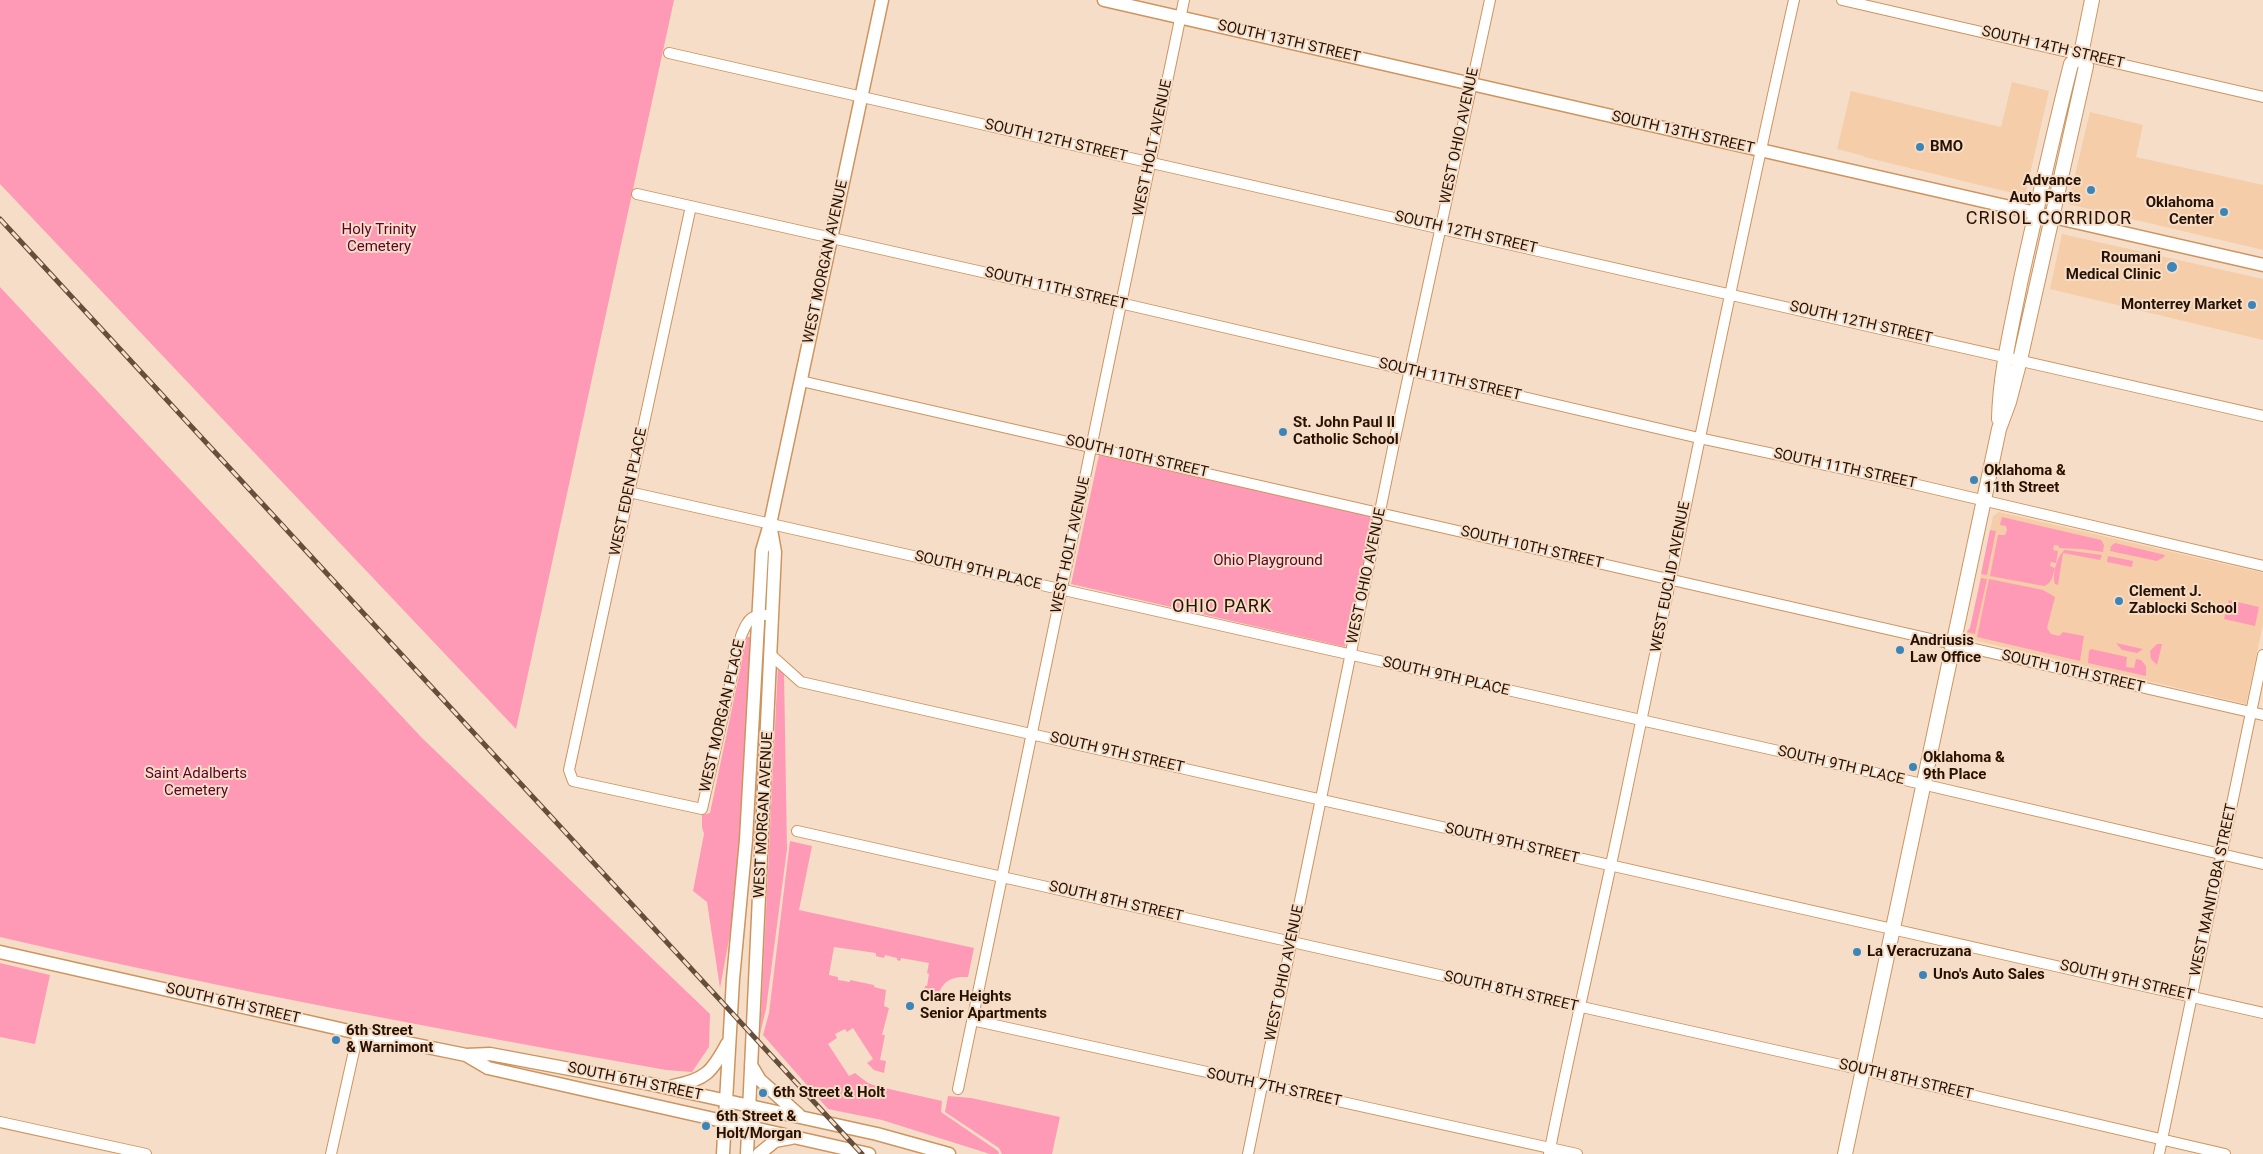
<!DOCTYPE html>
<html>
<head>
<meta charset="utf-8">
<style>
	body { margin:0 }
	canvas { display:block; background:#f6ddc7 }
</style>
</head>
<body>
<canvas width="2263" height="1154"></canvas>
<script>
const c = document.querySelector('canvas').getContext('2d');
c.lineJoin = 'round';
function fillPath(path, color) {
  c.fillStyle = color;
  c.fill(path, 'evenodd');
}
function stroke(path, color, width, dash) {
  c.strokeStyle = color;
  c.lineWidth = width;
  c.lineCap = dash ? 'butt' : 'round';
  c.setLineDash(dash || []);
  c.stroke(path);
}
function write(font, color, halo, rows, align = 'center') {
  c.font = font + ' Roboto,sans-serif';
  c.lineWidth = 4;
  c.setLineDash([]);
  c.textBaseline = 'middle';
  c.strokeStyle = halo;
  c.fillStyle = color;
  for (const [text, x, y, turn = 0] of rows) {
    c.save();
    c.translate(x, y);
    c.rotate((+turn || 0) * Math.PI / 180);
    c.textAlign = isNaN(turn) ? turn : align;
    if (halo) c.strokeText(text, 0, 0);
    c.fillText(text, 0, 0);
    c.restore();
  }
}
const built = new Path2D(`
	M2012,82L2049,91L2025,196L1864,157V156L1837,149L1851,91L2001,127Z
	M2090,112L2143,125L2136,157L2263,185V250L2068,204Z
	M2062,234L2263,279V340L2050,289Z
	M1999,512L2263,573V624L2246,704L1969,639L1966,635L1967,630L1970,628L1993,516Z`);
const green = new Path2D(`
	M0,0H674L516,729L0,184Z
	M0,287L422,738L710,1014L709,1047L692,1072L666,1070C443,1030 221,989 0,937Z
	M1099,455L1374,517L1345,647L1071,584Z
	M2002,517L2101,540L2104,545L2103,552L2081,549L2059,548V546L2054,545L2053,550L2058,551L2056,563L2051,562L2050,566L2055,568C2052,576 2053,583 2044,586L1990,576L1998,535H2005L2007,530L2006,526L2000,525Z
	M1990,530L1996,531L1987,575L1981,574Z
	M2115,543L2165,555L2164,557L2157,561L2110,551L2111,546Z
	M2065,550L2102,555L2100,560L2063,553L2058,585L2055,584C2052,575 2057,555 2065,550Z
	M2108,556L2133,561L2132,567L2107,562Z
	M1981,578L1987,579L1975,634L1967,632L1970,628Z
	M1989,579L2043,590L2055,597L2047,628L2051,634L2059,636L2063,632L2084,636L2080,661L1977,637Z
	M2229,600L2259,607L2255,626L2224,619Z
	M747,637H750L740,840L732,923L720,988L707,902L693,891L704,834L702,827V815L710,813Z
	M2116,643L2143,649L2137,653L2122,650Z
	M2157,644H2162L2157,665L2151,659L2150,651Z
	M2091,649L2127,657L2126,667L2134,668L2136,659L2141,660L2146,666V676L2088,663L2089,651Z
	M778,666L784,673L787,849L766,1009L760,1034Z
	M790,841L812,846L799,910L974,948L968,977C948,976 941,983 936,1002L933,995L924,990L925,986H927L929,974L927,973L929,963L901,958L900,961L897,960V958L885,955L884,958L876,956V953L834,947L829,975L838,977V980L850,982V980L874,985V987L886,990L884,1006L889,1008L882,1035H885L880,1060L886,1061L884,1073L874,1070L867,1063L873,1059L853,1028L847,1032L845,1029L835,1034L837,1038L828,1044L849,1076L855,1073L868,1083L876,1086L942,1101L941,1112L998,1151L999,1154H990L882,1120L828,1109L763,1035L769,1013Z
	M0,963L50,975L35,1044L0,1037Z
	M948,1096L971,1098L1060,1117L1052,1154H1002L999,1148L945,1112Z`);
const minor = new Path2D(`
	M1842,0L2263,97
	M669,53L2263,416
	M637,194L1133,306L1699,438L1905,482L2263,566
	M691,206L569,770L573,781L702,809L741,636C749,617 751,614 773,615
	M801,381L2263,715
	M629,492L1845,766L2263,864
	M771,655L801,682L2263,1013
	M797,831L1863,1070L2225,1154
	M972,1020L1577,1154
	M958,1089L1184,0
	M0,1122L146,1154
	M331,1154L358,1033
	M1248,1154L1394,443L1490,0
	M1549,1154C1573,1032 1602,911 1627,789C1682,526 1735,262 1794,0
	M2159,1154L2263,655`);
const tertiary = new Path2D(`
	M1104,0L2263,265
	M0,952L358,1033L466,1055L490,1054L650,1084L877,1134L949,1154
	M466,1055L488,1068L869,1154
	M751,1065L760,1080L799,1115
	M673,1086C705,1080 712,1072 727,1044
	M723,1154L733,979L746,840L762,551L770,524L882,0
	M747,1154L775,552L770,524
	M759,1154L775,1141L791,1138`);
const secondary = new Path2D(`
	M1999,419C2000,372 2012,325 2021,279C2037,207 2053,135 2071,64L2081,54
	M1845,1154L1999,429L2009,402L2020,360L2086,66L2081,54L2092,0`);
const rail = new Path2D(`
	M0,219L862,1154`);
const markers = [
	[1920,147,5,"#3c85b9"],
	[2091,190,5,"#3c85b9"],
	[2224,212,5,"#3c85b9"],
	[2172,267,6,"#3c85b9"],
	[2252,305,5,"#3c85b9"],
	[1283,432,5,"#3c85b9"],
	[1974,480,5,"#3c85b9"],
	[2119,601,5,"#3c85b9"],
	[1900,650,5,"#3c85b9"],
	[1913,767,5,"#3c85b9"],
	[1857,952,5,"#3c85b9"],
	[1923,975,5,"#3c85b9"],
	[910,1006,5,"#3c85b9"],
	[336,1040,5,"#3c85b9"],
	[763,1093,5,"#3c85b9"],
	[706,1126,5,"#3c85b9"]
];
const streetNames = [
	["SOUTH 13TH STREET",1289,42,13],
	["SOUTH 14TH STREET",2053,48,13],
	["SOUTH 13TH STREET",1683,133,13],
	["WEST OHIO AVENUE",1460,136,-78],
	["SOUTH 12TH STREET",1056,141,13],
	["WEST HOLT AVENUE",1153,148,-78],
	["SOUTH 12TH STREET",1466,233,13],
	["WEST MORGAN AVENUE",826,262,-78],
	["SOUTH 11TH STREET",1056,289,13],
	["SOUTH 12TH STREET",1861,323,13],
	["SOUTH 11TH STREET",1450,380,13],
	["SOUTH 10TH STREET",1137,457,13],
	["SOUTH 11TH STREET",1845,469,12],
	["WEST EDEN PLACE",629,492,-78],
	["WEST HOLT AVENUE",1071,545,-78],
	["SOUTH 10TH STREET",1532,548,13],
	["SOUTH 9TH PLACE",978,571,13],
	["WEST OHIO AVENUE",1367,576,-78],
	["WEST EUCLID AVENUE",1671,577,-79],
	["SOUTH 10TH STREET",2073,672,13],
	["SOUTH 9TH PLACE",1446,677,13],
	["WEST MORGAN PLACE",723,716,-77],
	["SOUTH 9TH STREET",1117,753,13],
	["SOUTH 9TH PLACE",1841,766,13],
	["WEST MORGAN AVENUE",764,815,-87],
	["SOUTH 9TH STREET",1512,844,13],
	["WEST MANITOBA STREET",2214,890,-78],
	["SOUTH 8TH STREET",1116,902,13],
	["WEST OHIO AVENUE",1285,973,-78],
	["SOUTH 9TH STREET",2127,981,13],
	["SOUTH 8TH STREET",1511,992,13],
	["SOUTH 6TH STREET",233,1004,13],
	["SOUTH 8TH STREET",1906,1080,13],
	["SOUTH 6TH STREET",635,1082,12],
	["SOUTH 7TH STREET",1274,1088,12]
];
const poiNames = [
	["BMO",1930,147],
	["Advance",2081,181,"right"],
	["Auto Parts",2081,198,"right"],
	["Oklahoma",2214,203,"right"],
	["Center",2214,220,"right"],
	["Roumani",2161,258,"right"],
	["Medical Clinic",2161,275,"right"],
	["Monterrey Market",2242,305,"right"],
	["St. John Paul II",1293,423],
	["Catholic School",1293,440],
	["Oklahoma &",1984,471],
	["11th Street",1984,488],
	["Clement J.",2129,592],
	["Zablocki School",2129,609],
	["Andriusis",1910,641],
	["Law Office",1910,658],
	["Oklahoma &",1923,758],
	["9th Place",1923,775],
	["La Veracruzana",1867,952],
	["Uno's Auto Sales",1933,975],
	["Clare Heights",920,997],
	["Senior Apartments",920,1014],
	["6th Street",346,1031],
	["& Warnimont",346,1048],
	["6th Street & Holt",773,1093],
	["6th Street &",716,1117],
	["Holt/Morgan",716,1134]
];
const parkNames = [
	["Holy Trinity",379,230],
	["Cemetery",379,247],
	["Ohio Playground",1268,561],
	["Saint Adalberts",196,774],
	["Cemetery",196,791]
];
const quarterNames = [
	["CRISOL CORRIDOR",2049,219],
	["OHIO PARK",1222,607]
];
fillPath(built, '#f5cda9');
fillPath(green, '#ff9ab6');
stroke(minor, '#ce945e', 12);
stroke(tertiary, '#ce945e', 15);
stroke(secondary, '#ce945e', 16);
stroke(minor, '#fff', 10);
stroke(tertiary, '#fff', 12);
stroke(secondary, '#fff', 14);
stroke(rail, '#654e3b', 5);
stroke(rail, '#f6ddc7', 3, [9]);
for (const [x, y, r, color] of markers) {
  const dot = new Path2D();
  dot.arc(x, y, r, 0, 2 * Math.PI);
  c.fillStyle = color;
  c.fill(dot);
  stroke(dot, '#f6ddc7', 2);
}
write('15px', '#271100', '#f6ddc7', streetNames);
write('bold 15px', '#271100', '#f6ddc7', poiNames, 'left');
write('15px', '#5e002a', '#f6ddc7', parkNames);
c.letterSpacing = '1px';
write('18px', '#271100', '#f6ddc7', quarterNames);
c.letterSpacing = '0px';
</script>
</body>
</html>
